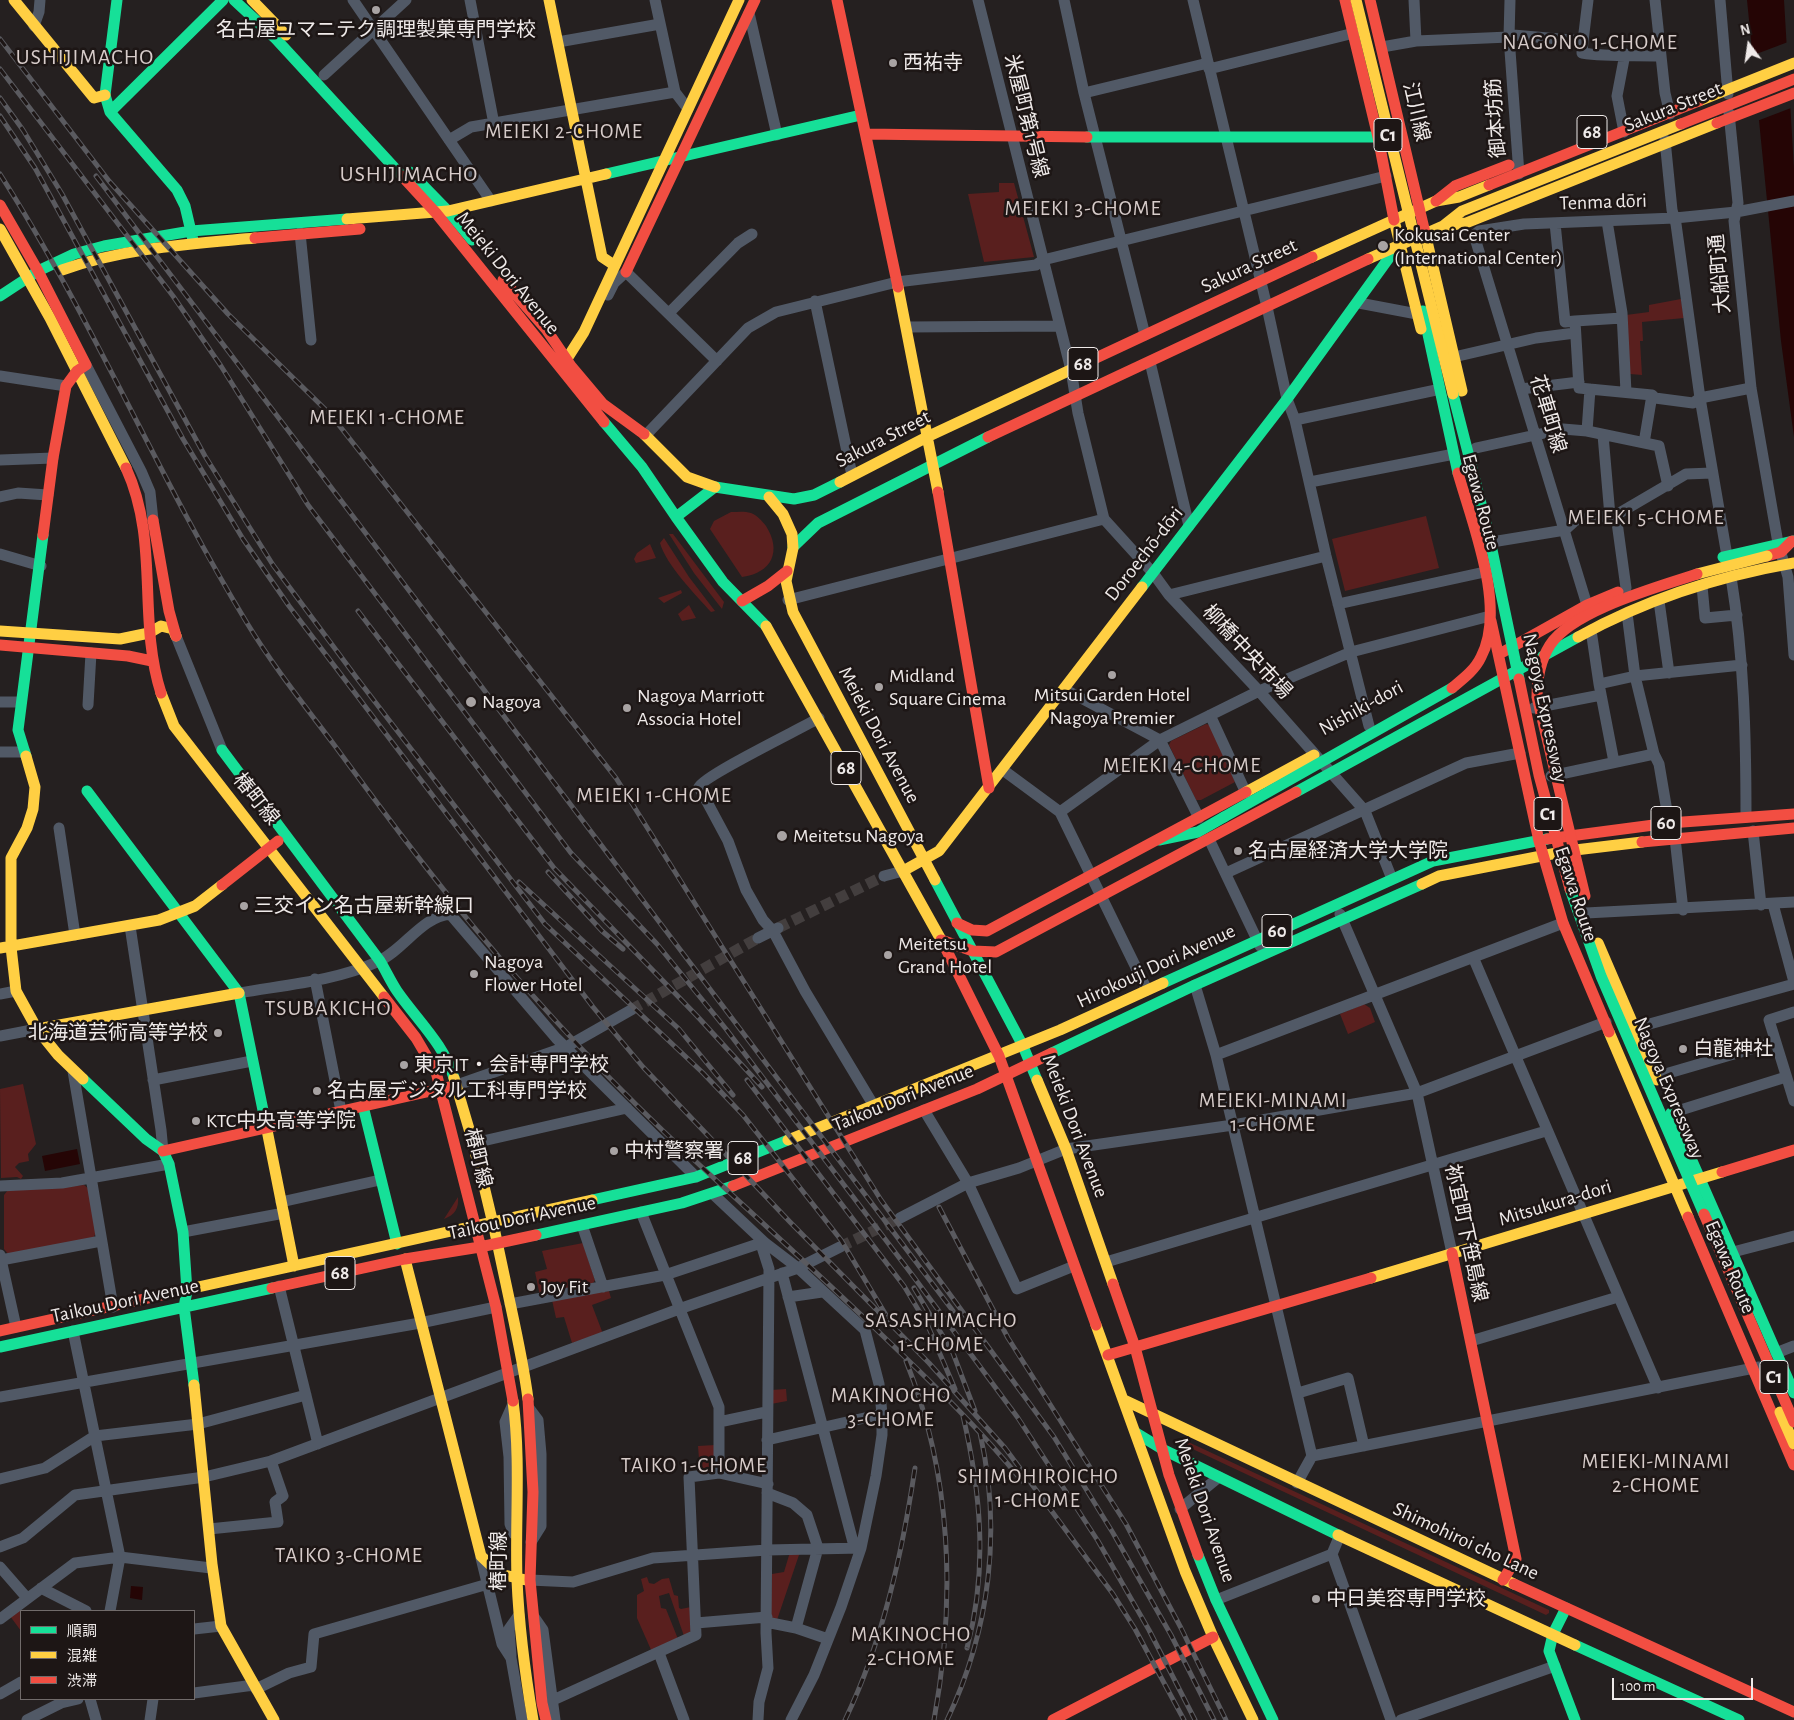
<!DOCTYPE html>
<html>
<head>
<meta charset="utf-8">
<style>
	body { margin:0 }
	#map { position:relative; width:1794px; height:1720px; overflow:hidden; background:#252020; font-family:"Alegreya Sans","Noto Sans JP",sans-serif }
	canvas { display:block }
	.legend { position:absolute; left:20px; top:1610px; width:175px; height:90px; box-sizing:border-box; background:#1d1615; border:1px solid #716b6a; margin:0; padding:6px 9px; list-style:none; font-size:15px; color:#efeae9 }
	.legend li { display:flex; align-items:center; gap:10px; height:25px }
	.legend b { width:25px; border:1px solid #716b6a }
	.north { position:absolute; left:1724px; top:20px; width:50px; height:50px; -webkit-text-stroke:4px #1d1615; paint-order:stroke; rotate:346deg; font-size:14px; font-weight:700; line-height:20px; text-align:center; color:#efeae9 }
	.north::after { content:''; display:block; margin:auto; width:18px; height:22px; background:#efeae9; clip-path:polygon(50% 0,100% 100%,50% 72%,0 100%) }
	.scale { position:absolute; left:1612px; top:1678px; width:141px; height:22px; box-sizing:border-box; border:2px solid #efeae9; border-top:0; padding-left:6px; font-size:15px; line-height:18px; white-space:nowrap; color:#efeae9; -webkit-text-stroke:4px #1d1615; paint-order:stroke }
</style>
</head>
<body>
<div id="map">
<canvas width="1794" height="1720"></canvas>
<ul class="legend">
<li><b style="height:6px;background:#16e098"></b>順調</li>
<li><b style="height:6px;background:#ffcf43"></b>混雑</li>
<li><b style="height:6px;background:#f24e42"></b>渋滞</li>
</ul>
<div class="north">N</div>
<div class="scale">100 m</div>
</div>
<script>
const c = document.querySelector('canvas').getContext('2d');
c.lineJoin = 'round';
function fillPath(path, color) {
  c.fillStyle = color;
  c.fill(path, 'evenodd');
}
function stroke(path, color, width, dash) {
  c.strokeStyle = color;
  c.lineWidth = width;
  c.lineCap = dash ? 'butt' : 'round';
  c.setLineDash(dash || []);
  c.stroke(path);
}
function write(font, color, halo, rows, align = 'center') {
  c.font = font + ' "Alegreya Sans","Noto Sans JP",sans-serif';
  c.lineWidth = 5;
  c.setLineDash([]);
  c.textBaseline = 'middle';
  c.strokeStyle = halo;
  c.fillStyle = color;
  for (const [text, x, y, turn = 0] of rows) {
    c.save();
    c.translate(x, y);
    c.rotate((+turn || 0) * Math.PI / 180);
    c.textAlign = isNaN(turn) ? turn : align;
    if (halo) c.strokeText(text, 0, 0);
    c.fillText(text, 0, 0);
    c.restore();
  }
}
const green = new Path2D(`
	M999,183H1014L1034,257L984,262L968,194L999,192Z
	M1681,299L1684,318L1642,322L1643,341H1640L1642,375L1630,374L1626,315L1649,312V305Z
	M731,512C737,512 745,511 751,513C757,515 762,521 766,526C782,551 772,573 742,577L710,529L714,521Z
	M1426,516L1439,568L1345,591L1332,539Z
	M669,534H673L724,602L722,609L694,573Z
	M664,538L689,577L715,611L711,612C696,595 666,565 660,543Z
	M650,544L656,558L636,563L634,559L637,553Z
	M681,590L682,593L664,603L658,598Z
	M689,605L696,618L682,621L678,614Z
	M1206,724L1210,725L1235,782L1201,800H1196L1169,745L1171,741Z
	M1364,1004L1370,1008L1375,1022L1348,1034L1340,1014Z
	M23,1084L36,1144L28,1154L29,1161L19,1163L15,1167L23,1176L21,1179L17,1177L1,1178L0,1089Z
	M84,1185L89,1189L96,1232L93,1239L9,1255L4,1249V1195L8,1190Z
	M458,1197C459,1208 455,1215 444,1219Z
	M583,1243L595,1280L592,1285L540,1296L535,1272L547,1269L542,1251Z
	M609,1291L611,1298L592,1305L603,1334L572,1343L564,1317L556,1318L552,1300Z
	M786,1389L787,1401L771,1404V1390Z
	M1184,1440L1549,1610V1613L1546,1615L1182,1444L1181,1442Z
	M715,1445L714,1467L700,1472L698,1446Z
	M790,1552H800L777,1620H770L772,1574L784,1572Z
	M647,1577L649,1583L654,1584L662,1579L669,1578L674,1595L678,1596L679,1608L681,1609L691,1607L693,1630L684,1636L669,1593L659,1596L661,1608L666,1609L678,1639L652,1652L637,1618V1595L644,1591L641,1579Z
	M19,1609L22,1611L21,1631L10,1616Z`);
const water = new Path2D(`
	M1747,0H1784L1794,169V437L1781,341Z
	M77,1149L80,1164L45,1171L42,1156Z
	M131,1586L143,1587L142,1600L130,1598Z`);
const pier = new Path2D(`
	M1788,42L1791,108L1757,121L1751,56Z`);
const streetTunnel = new Path2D(`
	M778,928L884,876
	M631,1010L758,938
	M840,1247L900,1218`);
const street = new Path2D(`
	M353,0L491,201
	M470,0L494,124
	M655,0L675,92L688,109
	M978,0L1071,370L1078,413L1104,519L1153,573L1169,595L1259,691L1365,811L1392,879
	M1064,0L1084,93L1145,335
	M1193,0L1267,307L1287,399L1295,420L1326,556L1369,726
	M1414,0L1416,41
	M1510,0L1509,37L1519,174
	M1655,0L1665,93L1670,114
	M1720,0L1728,94
	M749,13L777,135
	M34,26L39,12L40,0
	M1583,41L1588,0
	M558,42L660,24
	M1382,47L1416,41L1509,37L1513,35L1583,41L1582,53C1608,57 1634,55 1660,56
	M1209,69L1354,33
	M324,75L406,0
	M1084,93L1208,63
	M1729,113L1738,203L1734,221L1751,388L1778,543L1788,577L1794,655
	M1624,132L1617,96L1625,54
	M449,140L471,127L675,92
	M1665,140L1672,210L1676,224L1700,398L1727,556
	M1607,221L1622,313L1626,392
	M1555,223L1565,322L1575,321L1579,388L1652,395L1655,398L1693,403L1700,398L1751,388
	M300,233L311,340
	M608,295L614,283L626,272L717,361
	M815,301L852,475
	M1359,303L1417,314
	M669,313L738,243L752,234
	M1575,321L1622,318
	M907,327L1059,326
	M1454,357L1536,338L1575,333
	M1150,362L1189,526
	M86,365L141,471L150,492L153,520
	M0,376L66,386
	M1521,389L1579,382
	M1295,420L1436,390
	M1587,431L1590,389
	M646,435L748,328L776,312L897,282L1036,265L1043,260L1386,176
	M1603,435L1610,516
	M1644,443L1652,395
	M1476,448L1563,429L1587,431L1659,446L1668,486
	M0,460L53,458
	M1310,482L1449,455
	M0,497L18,493L48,495
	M1616,515L1626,588
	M1498,541L1565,530L1576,520L1616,515L1686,474L1712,473
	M0,554L41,566
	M1731,577C1744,657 1746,736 1746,817
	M1702,586L1705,618L1737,615
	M1169,595L1326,556
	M788,600L1104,519
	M1659,601L1669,673
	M1338,604L1480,573
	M1587,605L1474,235L1479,231L1524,224L1675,218L1736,212L1794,201
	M1627,613L1635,676L1654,754L1659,764L1669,823
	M1591,630L1599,684L1614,762
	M176,636L222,750
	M1599,684L1635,676L1742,665
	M1064,689L1160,740L1199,818
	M0,702H21
	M88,705L91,653
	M1534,708L1601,695
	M1210,715L1246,793
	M819,718C802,728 703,776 699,787L728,841L746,890L763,920L773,931L805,991L874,1106
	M0,752H25
	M1003,770L1060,812L1147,990
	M1551,776L1654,754
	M1060,812L1160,740L1259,691L1351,652L1490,616
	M59,828L75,935
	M1753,831L1761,905
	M1675,838L1683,910
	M1209,839L1260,946
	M1226,873L1466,763L1520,753
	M884,876L903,871
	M1773,904L1794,982
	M1586,913L1794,902
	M1340,914L1417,1093L1452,1253
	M130,926L161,1130L163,1151
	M758,938L778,928
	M1473,957L1658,1388
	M315,979L341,1111
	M1195,985L1216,1055L1312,1456L1297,1483
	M239,993C284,985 335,981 377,962C403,951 421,917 450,914L556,1038L696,1177
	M0,994L16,991
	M1794,1012L1769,1020L1794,1101
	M1635,1028L1794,984
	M0,1036L37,1029
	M1216,1055L1563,923
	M73,1071L113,1307
	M1655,1077L1775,1042
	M153,1080L252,1061
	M457,1085L566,1047L631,1010
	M924,1110L968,1183L1017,1289L1074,1266
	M1671,1113L1786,1077
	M474,1143L627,1108
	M0,1186L62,1183L169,1164
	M713,1194L764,1242L798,1268L865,1330L879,1384L882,1414V1435L876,1476L861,1548L841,1607L814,1675L791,1720
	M281,1202L380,1180
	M641,1212L719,1407V1473
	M900,1218L968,1183L1019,1168L1066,1149L1233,1125L1417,1093L1606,1022
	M582,1225L603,1287
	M183,1232L284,1213
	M1733,1252L1794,1236
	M0,1255L16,1327
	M1,1260L101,1241
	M1106,1262L1546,1131
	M782,1273L854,1546
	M279,1286L318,1444
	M788,1297L822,1292
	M510,1304L665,1275L764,1242
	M73,1331L120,1557L110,1611
	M1471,1341L1618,1297
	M1776,1353L1794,1346
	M1298,1393L1348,1378L1364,1446
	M0,1397L420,1323L496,1307
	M513,1404L505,1422L509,1457L510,1524L514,1534
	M529,1408L538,1420L541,1454V1526L531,1542
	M719,1422L766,1412
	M767,1440L882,1414
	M1312,1456L1759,1367
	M0,1479L45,1468L95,1436L198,1424L306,1395
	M767,1493L793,1503L807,1515L818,1548L796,1628
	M1180,1509L1219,1477
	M209,1529L278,1522L275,1502L283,1496L271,1461
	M1340,1535L1332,1554L1391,1720
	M0,1547L23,1538L75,1495L204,1477L271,1461L679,1309L798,1268L840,1247
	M481,1558L502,1644L511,1658L522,1720
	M0,1567L27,1598
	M530,1580L573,1582L653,1558L767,1550L861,1548
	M41,1588L86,1611
	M1216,1600L1332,1554
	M534,1617L543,1630L555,1720
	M0,1619L75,1563L120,1557L211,1568
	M766,1622L796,1628L828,1639
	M696,1623L767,1617
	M194,1629L221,1626
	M659,1653L684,1720
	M511,1656L509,1629L519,1615
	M256,1689L289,1673L311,1667L314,1634L488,1584
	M194,1693L254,1685
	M0,1694L21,1682
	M90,1699L96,1720
	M551,1701L696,1635L689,1477L719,1473L768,1484
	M27,1720L61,1703L78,1699
	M150,1720L153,1699
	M758,1720L759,1702L768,1668L766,1633L769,1269L762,1247L764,1242
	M1401,1720L1555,1666`);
const fast = new Path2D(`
	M117,0L105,95L110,112L177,190L185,206L193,240
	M234,0L276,39L402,176
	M110,112L223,0
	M1087,137H1378
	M410,172L448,211L472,240
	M606,174L861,115
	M0,296L38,271L74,254L104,246L191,231L347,219
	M1423,311L1458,473
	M604,422L642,467L676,517
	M793,547L818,523L988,437
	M1723,557L1793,541
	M1142,587L1287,399L1399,244
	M766,626L723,582L676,517L715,487L794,499L814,495L840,482
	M222,750L380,961C386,971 391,982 397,991C417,1020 444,1044 454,1078
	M26,756L18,730L43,535
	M87,791L239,993L265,1120
	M1296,792L1578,637
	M1159,840L1198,832L1224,817
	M935,880L1023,1046L1037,1080
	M1163,983L1433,861L1547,839
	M1052,1053L1195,985L1422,884
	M83,1079L146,1139L163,1151L169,1164L183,1232L187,1291L184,1307L194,1385
	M363,1106L397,1244
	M1671,1113L1794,1393
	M592,1200L696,1177L788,1140
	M536,1235L682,1203L733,1186
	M0,1347L272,1288
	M1136,1433L1164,1450L1338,1535
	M1198,1555L1216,1600L1273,1720
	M1566,1608L1553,1634L1549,1651L1575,1720
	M1575,1645L1739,1720`);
const slow = new Path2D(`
	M14,0L94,98L105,95
	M252,0L286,35
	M549,0L602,257L614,265
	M1699,101L1794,63
	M347,219L448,211L606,174
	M1394,220L1421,329
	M1443,226L1466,223L1717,123
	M0,229L50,318L126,468
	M1426,237L1462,391
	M1312,257L1436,201L1459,197L1489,185
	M1368,259L1443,226L1462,211L1681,124
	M62,270C123,248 191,244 255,238
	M898,287L938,492
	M563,365L584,332L739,0
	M644,434L687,477L715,487
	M840,482L929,436L1081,365
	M769,497L783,514L792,534L793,548L786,581L793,612L935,880
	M766,626L944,945
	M0,631L120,639L149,633L161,626L173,629L176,636
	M1578,637C1645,600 1719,576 1794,563
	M161,693L174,726L384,997
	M26,756L35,787L33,809L27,828L11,858V947L16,991L37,1029L58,1055L83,1079
	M1246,792L1314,755
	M903,871L939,851L1142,587
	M1422,884L1439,876L1567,851L1642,842
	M1598,943L1657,1080
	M0,948L159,920L195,906L222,885
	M37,1029L239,993
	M1609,1032L1688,1217
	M454,1078C475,1146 492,1214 506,1284C514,1322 523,1360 528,1399
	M1037,1080L1066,1149L1113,1284
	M265,1120L294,1266
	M788,1140L1060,1030L1163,983
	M405,1259L481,1556L500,1574L526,1580
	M1371,1278L1722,1172
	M189,1289L592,1200
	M1096,1325L1185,1571L1213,1637L1253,1720
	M194,1385L212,1564L221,1626L274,1720
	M1124,1400L1514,1584
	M513,1401C521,1461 515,1520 517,1580C519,1627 525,1673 533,1720
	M1338,1535L1575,1645`);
const jam = new Path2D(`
	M837,0L898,287
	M1345,0L1378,137L1394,220
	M1370,0L1426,237
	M1717,123L1794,93
	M1681,124L1794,79
	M866,134L1087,137
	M402,176L436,213L604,422
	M1489,185L1699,101
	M1436,201L1455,186L1509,165
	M0,205L38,271L86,365L77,371L66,386L53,458L43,535
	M255,238L360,229
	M626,272L755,0
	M503,280L546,329L571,366L603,404L644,434
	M1081,365L1312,257
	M988,437L1368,259
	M126,468C160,542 137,618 161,693
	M938,492L989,788
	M153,520L169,611L176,636
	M1767,556L1781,552L1792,541
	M742,601L768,586L787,571
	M1491,621L1539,841L1563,923L1609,1032
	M0,645L128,656L152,661
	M1503,652L1587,605L1618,592
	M1547,839L1669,823L1794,814
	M1642,842L1794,828
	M222,885L278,841
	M957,923L972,930L987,931L1246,792
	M941,940L973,951L996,952L1296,792
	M944,945L999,1056L1096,1325
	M384,997L416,1038L436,1072L496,1307L513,1401
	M163,1151L449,1087
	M1722,1172L1794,1150
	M733,1186L977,1089L1052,1053
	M1688,1217L1794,1465
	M1452,1253L1516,1559L1503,1580
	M1113,1284L1135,1347L1169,1475L1198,1555
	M272,1288L405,1259L480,1247L536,1235
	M0,1331L189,1289
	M1108,1355L1371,1278
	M528,1399L533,1492L530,1580L542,1703L546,1720
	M1514,1584L1794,1712
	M1053,1720L1213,1637`);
const rail = new Path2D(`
	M0,39L109,181L228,314L331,415L616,778L881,1200L1054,1437L1113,1533L1171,1635L1214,1720
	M0,69L173,296L221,366L308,505L571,853L657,944L726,1029L913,1276L1018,1418L1098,1541L1149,1630L1195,1720
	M0,98L23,130L62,194L205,456L273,565L356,677L545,924L703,1073L743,1115L841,1240L886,1315
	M0,116L35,168L183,439L243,539L289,606L593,1007L643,1067L790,1222L929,1363L1005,1448L1113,1594L1135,1629L1184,1720
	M0,174C92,318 158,477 247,623C273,666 305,706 335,746C380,807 425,868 473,926C541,1008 614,1086 692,1158C756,1217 820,1275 883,1336C931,1382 980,1429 1022,1481
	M96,176L953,1311
	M358,611L554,868L697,1016L762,1087
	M548,872L602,931L623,949
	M519,882L679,1029L733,1095
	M747,1080L904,1286L928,1326L955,1389
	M939,1207L1008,1338L1126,1524L1181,1628L1226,1720
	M914,1288L953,1353L975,1411
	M906,1361C952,1475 956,1600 934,1720
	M963,1416C981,1493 988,1570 967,1648
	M845,1720C883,1641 902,1554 915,1468
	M947,1720C990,1630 1002,1530 980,1433`);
const fastBridge = new Path2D(`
	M1453,394L1488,531L1519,679
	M1224,817L1452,688
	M1570,889L1601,976L1704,1214`);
const slowBridge = new Path2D(`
	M1356,0L1453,394
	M1697,574L1767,556
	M1780,1412L1794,1444`);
const jamBridge = new Path2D(`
	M1519,679L1539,775L1570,889
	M1452,688C1463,679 1475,670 1481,657C1507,608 1472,523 1458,473
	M1585,896L1537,697C1537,679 1540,661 1550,645C1573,610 1658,587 1697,574
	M1704,1214L1794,1422`);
const markers = [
	[376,10,5,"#a8a3a3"],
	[893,63,5,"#a8a3a3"],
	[1383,246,6,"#a8a3a3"],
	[1112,675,5,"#a8a3a3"],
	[879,687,5,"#a8a3a3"],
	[471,702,6,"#a8a3a3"],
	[627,708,5,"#a8a3a3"],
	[782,836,6,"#a8a3a3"],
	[1238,851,5,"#a8a3a3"],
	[244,906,5,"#a8a3a3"],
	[888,955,5,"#a8a3a3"],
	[474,974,5,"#a8a3a3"],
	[218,1033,5,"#a8a3a3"],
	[1683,1049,5,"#a8a3a3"],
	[404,1065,5,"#a8a3a3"],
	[317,1091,5,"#a8a3a3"],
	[196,1121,5,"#a8a3a3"],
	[614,1151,5,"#a8a3a3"],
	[531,1287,5,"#a8a3a3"],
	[1316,1599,5,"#a8a3a3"]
];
const shields = [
	[1592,132,30],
	[1388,135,28],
	[1083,364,30],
	[846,768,30],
	[1548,814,28],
	[1666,823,30],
	[1277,931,30],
	[743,1158,30],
	[340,1273,30],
	[1774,1377,28]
];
const shieldNames = [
	["68",1592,132],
	["C1",1388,135],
	["68",1083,364],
	["68",846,768],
	["C1",1548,814],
	["60",1666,823],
	["60",1277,931],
	["68",743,1158],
	["68",340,1273],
	["C1",1774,1377]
];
const poiNames = [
	["名古屋ユマニテク調理製菓専門学校",376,30,"center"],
	["西祐寺",903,63],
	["Kokusai Center",1394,235],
	["(International Center)",1394,258],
	["Midland",889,676],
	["Square Cinema",889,699],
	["Mitsui Garden Hotel",1112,695,"center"],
	["Nagoya Premier",1112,718,"center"],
	["Nagoya Marriott",637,696],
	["Associa Hotel",637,719],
	["Nagoya",482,702],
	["Meitetsu Nagoya",793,836],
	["名古屋経済大学大学院",1248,851],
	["三交イン名古屋新幹線口",254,906],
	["Meitetsu",898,944],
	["Grand Hotel",898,967],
	["Nagoya",484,962],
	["Flower Hotel",484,985],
	["北海道芸術高等学校",208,1033,"right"],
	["白龍神社",1693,1049],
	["東京IT・会計専門学校",414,1065],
	["名古屋デジタル工科専門学校",327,1091],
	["KTC中央高等学院",206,1121],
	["中村警察署",624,1151],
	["Joy Fit",541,1287],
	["中日美容専門学校",1326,1599]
];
const streetNames = [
	["Sakura Street",1673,107,-22],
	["江川線",1416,112,77],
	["米屋町第1号線",1026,116,76],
	["御本坊筋",1496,118,-94],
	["Tenma dōri",1603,202,-2],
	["Sakura Street",1249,266,-25],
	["Meieki Dori Avenue",508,273,51],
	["大船町通",1720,274,-95],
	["花車町線",1548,414,73],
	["Sakura Street",883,439,-27],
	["Egawa Route",1481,502,75],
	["Doroechō-dōri",1144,554,-52],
	["柳橋中央市場",1247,652,47],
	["Nishiki-dori",1361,708,-29],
	["Nagoya Expressway",1545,708,78],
	["Meieki Dori Avenue",879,735,62],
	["椿町線",256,799,51],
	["Egawa Route",1576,894,72],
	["Hirokouji Dori Avenue",1156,966,-25],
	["Nagoya Expressway",1669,1088,67],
	["Taikou Dori Avenue",903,1098,-22],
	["Meieki Dori Avenue",1075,1126,69],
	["椿町線",478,1158,76],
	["Mitsukura-dori",1555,1203,-17],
	["Taikou Dori Avenue",522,1218,-12],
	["祢宜町下笹島線",1466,1233,78],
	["Egawa Route",1730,1267,67],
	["Taikou Dori Avenue",125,1301,-12],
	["Meieki Dori Avenue",1205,1510,71],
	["Shimohiroi cho Lane",1466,1541,25],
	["椿町線",499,1561,-90]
];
const neighbourhoodNames = [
	["NAGONO 1-CHOME",1590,43],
	["MEIEKI 2-CHOME",564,132],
	["MEIEKI 3-CHOME",1083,209],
	["MEIEKI 1-CHOME",387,418],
	["MEIEKI 5-CHOME",1646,518],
	["MEIEKI 4-CHOME",1182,766],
	["MEIEKI 1-CHOME",654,796],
	["MEIEKI-MINAMI",1273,1101],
	["1-CHOME",1273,1125],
	["SASASHIMACHO",941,1321],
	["1-CHOME",941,1345],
	["MAKINOCHO",891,1396],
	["3-CHOME",891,1420],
	["MEIEKI-MINAMI",1656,1462],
	["2-CHOME",1656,1486],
	["TAIKO 1-CHOME",694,1466],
	["SHIMOHIROICHO",1038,1477],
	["1-CHOME",1038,1501],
	["TAIKO 3-CHOME",349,1556],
	["MAKINOCHO",911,1635],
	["2-CHOME",911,1659]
];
const quarterNames = [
	["USHIJIMACHO",85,57],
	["USHIJIMACHO",409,174],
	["TSUBAKICHO",328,1008]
];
fillPath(green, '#591f1e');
fillPath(water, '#250505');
fillPath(pier, '#252020');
stroke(streetTunnel, '#433e3e', 11, [11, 5.5]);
stroke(street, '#515966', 11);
stroke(fast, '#16e098', 11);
stroke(slow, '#ffcf43', 11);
stroke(jam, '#f24e42', 11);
stroke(rail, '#5a5a5f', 5);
stroke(rail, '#1d1615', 3, [9]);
stroke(fastBridge, '#16e098', 11);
stroke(slowBridge, '#ffcf43', 11);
stroke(jamBridge, '#f24e42', 11);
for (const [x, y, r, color] of markers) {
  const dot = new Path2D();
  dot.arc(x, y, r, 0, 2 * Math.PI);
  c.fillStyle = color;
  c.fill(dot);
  stroke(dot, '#1d1615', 2);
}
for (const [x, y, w] of shields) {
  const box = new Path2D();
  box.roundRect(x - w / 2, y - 16.5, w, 33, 4);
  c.fillStyle = '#1d1615';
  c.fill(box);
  stroke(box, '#efeae9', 1);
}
write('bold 19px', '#efeae9', null, shieldNames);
write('20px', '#efeae9', '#1d1615', poiNames, 'left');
write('20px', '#efeae9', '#1d1615', streetNames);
c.letterSpacing = '1px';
write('21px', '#d7ccca', '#1d1615', neighbourhoodNames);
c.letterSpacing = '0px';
c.letterSpacing = '1px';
write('22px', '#d7ccca', '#1d1615', quarterNames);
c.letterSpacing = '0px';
</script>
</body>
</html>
